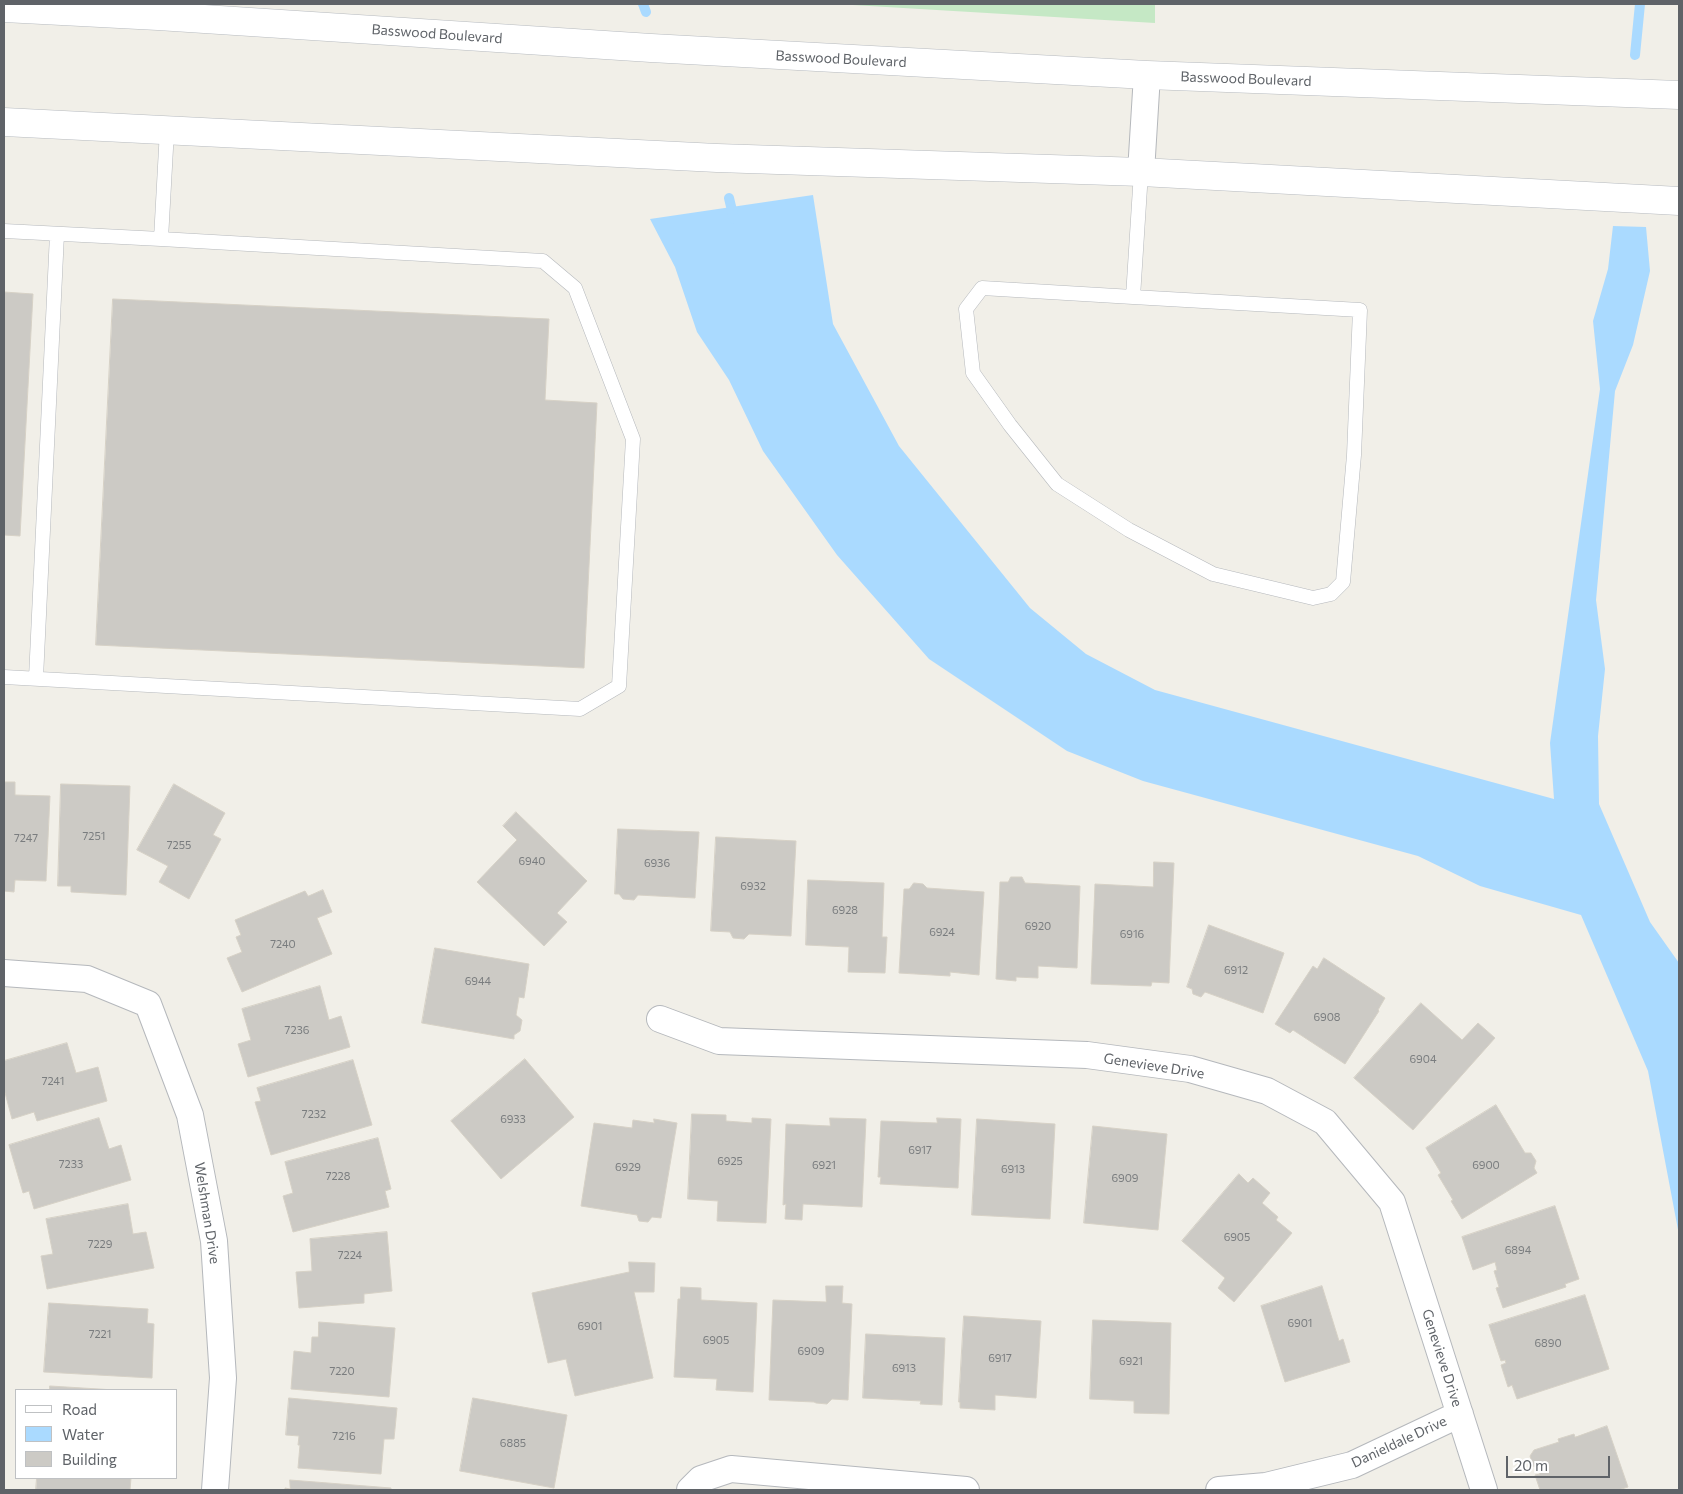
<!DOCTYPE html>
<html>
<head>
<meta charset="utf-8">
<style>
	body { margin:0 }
	#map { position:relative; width:1683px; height:1494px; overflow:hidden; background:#f1efe8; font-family:Commissioner,sans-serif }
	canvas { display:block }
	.frame { position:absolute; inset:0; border:5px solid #5f6368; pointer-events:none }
	.legend { position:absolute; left:15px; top:1389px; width:162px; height:90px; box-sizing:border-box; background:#fff; border:1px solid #bfc1c3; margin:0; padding:6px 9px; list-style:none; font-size:15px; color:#5f6368 }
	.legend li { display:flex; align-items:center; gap:10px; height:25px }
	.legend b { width:25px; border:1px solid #bfc1c3 }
	.scale { position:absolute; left:1506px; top:1456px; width:104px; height:22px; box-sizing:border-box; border:2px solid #5f6368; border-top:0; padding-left:6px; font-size:15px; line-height:18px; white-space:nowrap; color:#5f6368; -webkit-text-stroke:4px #fff; paint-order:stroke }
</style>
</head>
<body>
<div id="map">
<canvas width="1683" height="1494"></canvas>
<div class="frame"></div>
<ul class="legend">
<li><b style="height:6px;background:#fff"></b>Road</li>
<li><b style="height:14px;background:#aadaff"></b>Water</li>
<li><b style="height:14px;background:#cccac5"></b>Building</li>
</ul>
<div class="scale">20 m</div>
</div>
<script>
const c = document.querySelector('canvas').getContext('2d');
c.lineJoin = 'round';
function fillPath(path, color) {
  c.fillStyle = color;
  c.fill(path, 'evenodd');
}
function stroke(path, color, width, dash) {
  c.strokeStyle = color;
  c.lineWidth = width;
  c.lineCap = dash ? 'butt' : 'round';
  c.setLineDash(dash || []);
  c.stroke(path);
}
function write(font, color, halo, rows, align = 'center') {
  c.font = font + ' Commissioner,sans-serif';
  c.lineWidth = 4;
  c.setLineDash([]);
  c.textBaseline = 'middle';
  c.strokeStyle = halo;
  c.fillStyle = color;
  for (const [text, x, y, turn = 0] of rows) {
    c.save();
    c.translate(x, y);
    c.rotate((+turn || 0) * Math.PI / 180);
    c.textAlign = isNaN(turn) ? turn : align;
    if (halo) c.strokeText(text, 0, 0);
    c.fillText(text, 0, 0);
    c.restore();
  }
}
const green = new Path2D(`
	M836,4H1155V23Z`);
const water = new Path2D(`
	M813,195L833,324L899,446L1030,608L1086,654L1155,690L1554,799L1550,743L1600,389L1593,321L1608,269L1613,226L1646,227L1650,271L1633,345L1615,391L1596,600L1605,669L1598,736L1599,804L1650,922L1679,963V1235L1648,1071L1581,915L1480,886L1418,856L1143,781L1067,751L929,659L837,555L763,451L729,380L697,332L675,267L650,219Z`);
const stream = new Path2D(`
	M643,4L646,12
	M1635,55L1640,4
	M729,198L734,219`);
const building = new Path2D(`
	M4,292L33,294L20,536L4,535Z
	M113,299L549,319L545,400L597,403L584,668L96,645Z
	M4,782H15V795L50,796L46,881L15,880L14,892L4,891Z
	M61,784L130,786L126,895L71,892V886H58Z
	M174,784L225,813L213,835L221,839L189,899L159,882L168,866L137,850Z
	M516,812L587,881L557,913L567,922L544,946L477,882L517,840L503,826Z
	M618,829L699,832L695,898L638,895L634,900L623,899L619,894H615Z
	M716,837L796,841L791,936L749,934L744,939L733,938L730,932L711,931Z
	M1154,862L1174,863L1169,983L1152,982L1151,986L1091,984L1095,884L1153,887Z
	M1011,877H1022L1025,883L1080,886L1077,968L1038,966V978L1016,977V981L996,979L1000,882H1008Z
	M808,880L884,883L882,937H887L885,973L848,972L849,947L806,945Z
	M914,883L923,884L927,888L984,892L979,975L950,972V976L899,973L904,889H909Z
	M323,890L332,912L317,918L332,954L242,992L227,958L242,952L236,937L241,935L235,920L305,891L308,896Z
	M1209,925L1284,953L1263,1013L1205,992L1201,997L1193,994L1192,989L1187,987Z
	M435,948L529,964L524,998L519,997L516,1015L522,1020L520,1031L514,1035V1039L422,1023Z
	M1324,958L1385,998L1378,1010L1379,1011L1345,1064L1293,1030L1290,1033L1275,1024L1313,966L1317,969Z
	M320,986L329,1020L341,1016L350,1047L248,1077L238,1044L251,1040L242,1009Z
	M1421,1003L1462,1040L1478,1023L1495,1038L1413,1130L1354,1078Z
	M67,1043L76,1073L98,1067L107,1101L37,1121L34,1112L12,1119L4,1089V1061Z
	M525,1059L574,1117L501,1179L451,1121Z
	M353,1060L372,1125L271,1155L255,1102L261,1101L257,1088Z
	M1496,1105L1525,1153H1531L1536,1161L1534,1168L1537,1173L1462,1219L1451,1201L1453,1200L1438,1175L1441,1173L1426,1148Z
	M692,1114L726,1115V1121L752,1123V1118L771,1119L766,1223L717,1221L718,1201L688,1199Z
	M99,1118L109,1149L121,1145L131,1180L34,1209L29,1191L23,1193L9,1145Z
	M830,1118L866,1119L862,1207L803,1204L802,1220L785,1219L786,1204L783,1205L786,1124L830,1126Z
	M937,1118L961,1119L958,1188L880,1184L881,1177H878L881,1121L937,1123Z
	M654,1119L677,1123L661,1218L652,1217L648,1222L639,1221L637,1215L581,1206L594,1123L632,1128L633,1120L654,1123Z
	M977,1119L1055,1124L1050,1219L972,1215Z
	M1093,1126L1167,1134L1158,1230L1084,1223Z
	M378,1138L391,1189L385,1191L389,1207L293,1232L283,1196L293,1193L285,1162Z
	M1239,1174L1248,1183L1253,1178L1270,1193L1262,1203L1278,1217L1276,1220L1292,1233L1234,1302L1218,1288L1225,1278L1182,1241Z
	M128,1204L133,1234L146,1232L154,1268L47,1289L41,1256L53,1254L46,1219Z
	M1555,1206L1579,1279L1565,1284L1566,1287L1503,1308L1496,1288L1499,1287L1494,1271L1497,1270L1495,1262L1473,1270L1462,1237Z
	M387,1232L392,1291L364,1294V1303L299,1308L296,1272L312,1271L310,1239Z
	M629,1262L655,1263L654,1292H634L653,1378L575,1396L566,1359L548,1363L532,1293L629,1272Z
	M826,1286H843L842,1303L852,1304L848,1400L832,1399L827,1404L816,1403L814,1402L769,1400L773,1300L826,1302Z
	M1322,1286L1339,1341L1343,1339L1350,1362L1285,1382L1261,1306Z
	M681,1287L701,1288V1300L757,1303L753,1392L716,1390L717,1379L674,1377L678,1299H680Z
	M1585,1295L1609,1369L1517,1399L1512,1385L1508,1387L1501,1365L1506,1363L1505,1360L1501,1361L1489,1325Z
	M49,1303L148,1309L147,1323L154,1324L152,1378L44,1372Z
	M964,1316L1041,1321L1036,1398L995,1395V1410L960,1408V1402H959Z
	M1093,1320L1171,1323L1169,1414L1134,1413V1401L1090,1399Z
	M319,1322L395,1328L389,1397L291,1389L294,1351L311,1353L312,1337H318Z
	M866,1334L945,1338L942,1405L920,1404L921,1401L863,1398Z
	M50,1386L115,1390H50Z
	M289,1398L397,1408L394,1439H384L381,1474L298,1468L300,1445H298L299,1436L286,1435Z
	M473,1398L567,1415L554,1488L460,1471Z
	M1607,1426L1628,1487L1618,1490H1540L1535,1475L1540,1474L1538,1468L1533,1466L1530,1456L1534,1450L1559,1442L1558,1439L1574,1434L1575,1437Z
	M37,1478H131L130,1490H36Z
	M290,1480L391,1488V1490H285V1488L290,1489Z`);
const service = new Path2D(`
	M4,231L161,239
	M1133,297L982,288L966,309L973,373L1010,425L1057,484L1129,530L1213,574L1313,598L1331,594L1343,582L1354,455L1360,310L1133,297L1141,172
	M4,677L580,709L619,686L633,439L575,288L543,261L161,239L167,130
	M36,678L57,234`);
const minor = new Path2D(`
	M1141,172L1147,75
	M4,973L87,979L148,1004L190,1115L214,1241L223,1378L215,1490
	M660,1019L719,1041L1087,1055L1190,1069L1267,1091L1325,1122L1392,1202L1484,1490
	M690,1490L701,1479L731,1469L966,1490
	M1219,1490L1266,1486L1352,1465L1460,1414`);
const secondary = new Path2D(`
	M4,8L158,16L651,48L1147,75L1679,95
	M4,122L717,158L1141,172L1679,201`);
const numberNames = [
	["7251",94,836],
	["7247",26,838],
	["7255",179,845],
	["6940",532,861],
	["6936",657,863],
	["6932",753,886],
	["6928",845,910],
	["6920",1038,926],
	["6924",942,932],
	["6916",1132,934],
	["7240",283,944],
	["6912",1236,970],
	["6944",478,981],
	["6908",1327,1017],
	["7236",297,1030],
	["6904",1423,1059],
	["7241",53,1081],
	["7232",314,1114],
	["6933",513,1119],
	["6917",920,1150],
	["6925",730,1161],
	["7233",71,1164],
	["6921",824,1165],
	["6900",1486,1165],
	["6929",628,1167],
	["6913",1013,1169],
	["7228",338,1176],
	["6909",1125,1178],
	["6905",1237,1237],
	["7229",100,1244],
	["6894",1518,1250],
	["7224",350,1255],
	["6901",1300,1323],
	["6901",590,1326],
	["7221",100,1334],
	["6905",716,1340],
	["6890",1548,1343],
	["6909",811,1351],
	["6917",1000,1358],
	["6921",1131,1361],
	["6913",904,1368],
	["7220",342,1371],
	["7216",344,1436],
	["6885",513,1443]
];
const streetNames = [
	["Basswood Boulevard",437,34,4],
	["Basswood Boulevard",841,59,3],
	["Basswood Boulevard",1246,79,2],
	["Genevieve Drive",1154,1066,9],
	["Welshman Drive",207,1213,81],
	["Genevieve Drive",1442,1358,72],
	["Danieldale Drive",1399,1442,-25]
];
fillPath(green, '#c5e8c5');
fillPath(water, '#aadaff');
stroke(stream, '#aadaff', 10);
fillPath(building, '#cccac5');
stroke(building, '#d6d1c6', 1);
stroke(service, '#b5b8bc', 15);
stroke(minor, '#b5b8bc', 28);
stroke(secondary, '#b6babf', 29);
stroke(service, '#fff', 14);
stroke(minor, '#fff', 26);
stroke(secondary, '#fff', 28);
write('11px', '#7a7d7f', null, numberNames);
write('14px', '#5f6368', '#fff', streetNames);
</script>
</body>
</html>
